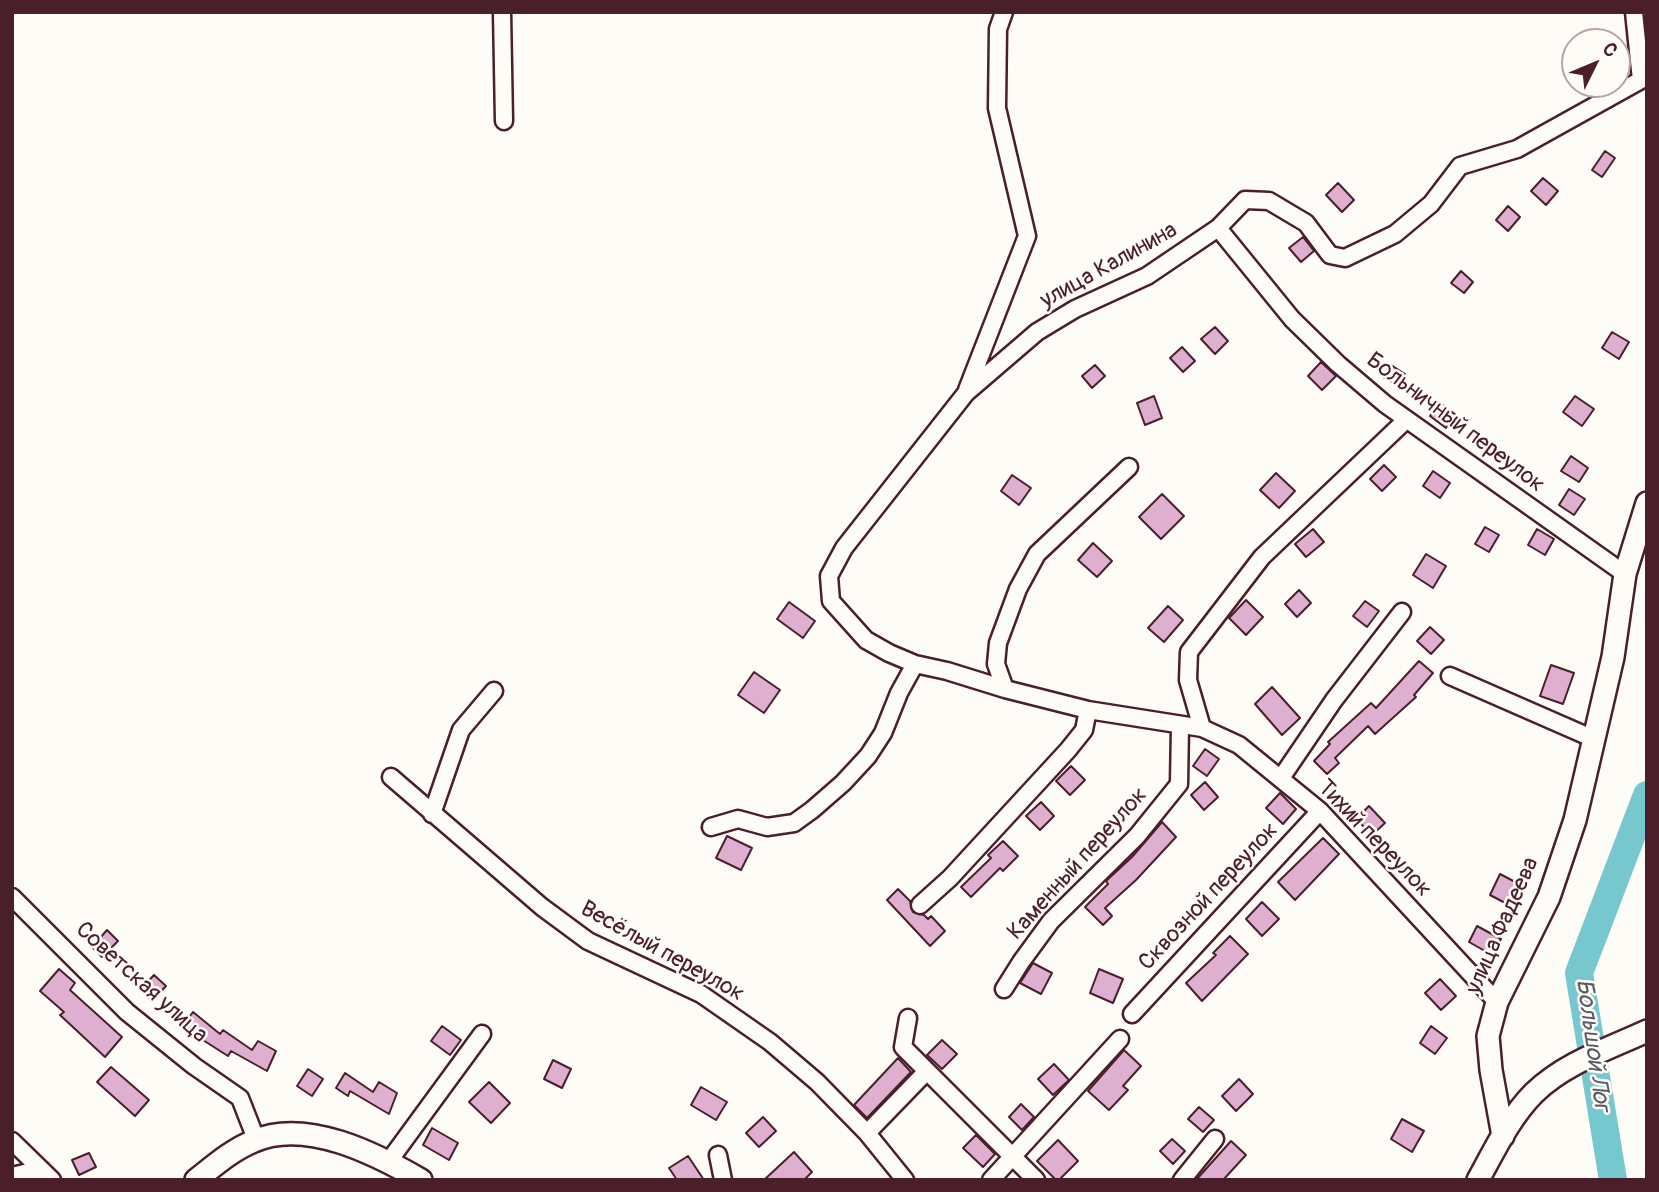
<!DOCTYPE html>
<html>
<head>
<meta charset="utf-8">
<style>
	body { margin:0 }
	#map { position:relative; width:1659px; height:1192px; overflow:hidden; background:#fdfcf7; font-family:Pangolin,sans-serif }
	canvas { display:block }
	.frame { position:absolute; inset:0; border:14px solid #4a1f2b; pointer-events:none }
	.north { position:absolute; left:1561px; top:28px; width:70px; height:70px; box-sizing:border-box; background:#fdfcf7; border:2px solid #b5a4a5; border-radius:50%; rotate:47deg; font-size:19px; font-weight:700; line-height:28px; text-align:center; color:#4a1f2b }
	.north::after { content:''; display:block; margin:auto; width:24px; height:32px; background:#4a1f2b; clip-path:polygon(50% 0,100% 100%,50% 72%,0 100%) }
</style>
</head>
<body>
<div id="map">
<canvas width="1659" height="1192"></canvas>
<div class="frame"></div>
<div class="north">С</div>
</div>
<script>
const c = document.querySelector('canvas').getContext('2d');
c.lineJoin = 'round';
function stroke(path, color, width, dash) {
  c.strokeStyle = color;
  c.lineWidth = width;
  c.lineCap = dash ? 'butt' : 'round';
  c.setLineDash(dash || []);
  c.stroke(path);
}
function fillPath(path, color) {
  c.fillStyle = color;
  c.fill(path, 'evenodd');
}
function write(font, color, halo, rows, align = 'center') {
  c.font = font + ' Pangolin,sans-serif';
  c.lineWidth = 5;
  c.setLineDash([]);
  c.textBaseline = 'middle';
  c.strokeStyle = halo;
  c.fillStyle = color;
  for (const [text, x, y, turn = 0] of rows) {
    c.save();
    c.translate(x, y);
    c.rotate((+turn || 0) * Math.PI / 180);
    c.textAlign = isNaN(turn) ? turn : align;
    if (halo) c.strokeText(text, 0, 0);
    c.fillText(text, 0, 0);
    c.restore();
  }
}
const river = new Path2D(`
	M1613,1180L1579,973L1647,795`);
const building = new Path2D(`
	M1605,151L1615,158L1602,177L1592,170Z
	M1543,178L1558,191L1546,205L1531,191Z
	M1338,183L1354,200L1342,212L1326,195Z
	M1508,206L1520,217L1508,231L1496,220Z
	M1303,237L1314,251L1301,262L1289,248Z
	M1461,271L1473,282L1464,293L1451,283Z
	M1215,327L1228,341L1215,354L1201,339Z
	M1612,332L1629,342L1619,359L1602,348Z
	M1182,347L1195,361L1183,372L1170,358Z
	M1321,362L1336,376L1322,390L1308,376Z
	M1095,365L1105,376L1092,388L1082,376Z
	M1391,365L1405,374L1397,385L1383,377Z
	M1154,396L1162,418L1145,425L1137,403Z
	M1575,396L1594,409L1582,426L1563,412Z
	M1440,403L1456,415L1446,428L1430,416Z
	M1571,456L1588,468L1579,482L1561,471Z
	M1384,465L1396,477L1382,491L1370,479Z
	M1433,471L1450,483L1440,498L1423,486Z
	M1276,473L1295,491L1279,508L1260,490Z
	M1012,475L1031,488L1019,505L1001,491Z
	M1569,489L1585,499L1574,515L1559,505Z
	M1162,494L1184,516L1161,539L1139,517Z
	M1485,527L1499,535L1489,552L1475,544Z
	M1313,529L1324,542L1306,557L1295,544Z
	M1537,529L1554,539L1545,555L1528,545Z
	M1093,543L1112,561L1097,577L1078,560Z
	M1426,554L1446,566L1433,588L1413,575Z
	M1299,590L1311,603L1297,617L1285,604Z
	M1246,600L1263,617L1246,635L1229,618Z
	M1365,601L1379,611L1367,627L1353,616Z
	M789,602L815,621L803,638L777,619Z
	M1168,606L1183,620L1164,642L1148,628Z
	M1430,627L1444,640L1431,654L1417,641Z
	M1419,661L1433,673L1414,695L1416,697L1375,734L1368,726L1335,758L1339,763L1327,774L1314,761L1330,744L1328,742L1371,703L1376,708Z
	M1551,665L1574,673L1563,704L1540,696Z
	M754,672L780,690L764,713L738,695Z
	M1272,687L1300,718L1282,735L1255,704Z
	M1205,749L1219,759L1207,776L1193,766Z
	M1071,766L1085,780L1070,795L1056,781Z
	M1205,782L1218,797L1204,810L1191,795Z
	M1280,793L1296,809L1283,824L1266,808Z
	M1041,802L1054,816L1040,830L1026,816Z
	M1369,806L1385,823L1372,835L1356,819Z
	M1162,822L1176,837L1136,880L1105,908L1112,916L1103,925L1085,907L1108,884L1106,881L1132,857Z
	M727,836L752,848L741,870L716,858Z
	M1323,838L1339,854L1295,900L1278,882Z
	M1003,841L1018,856L1003,871L1000,868L971,897L961,887L991,858L988,855Z
	M1500,874L1521,885L1511,906L1490,895Z
	M898,889L910,901L913,912L924,915L928,919L931,916L945,931L930,946L887,900Z
	M1262,902L1279,919L1262,936L1246,919Z
	M1477,926L1501,939L1492,955L1469,942Z
	M107,930L118,941L102,957L92,947Z
	M1230,936L1248,954L1202,1001L1186,983L1216,955L1213,953Z
	M1033,963L1052,973L1041,994L1020,983Z
	M59,969L75,983L70,990L122,1037L105,1057L60,1015L64,1012L40,991Z
	M1099,969L1123,979L1113,1003L1090,993Z
	M154,975L166,986L152,1001L140,990Z
	M1440,979L1456,996L1441,1010L1425,993Z
	M193,1012L220,1034L223,1030L252,1050L258,1041L276,1051L267,1071L231,1051L228,1056L195,1035L183,1025Z
	M442,1026L461,1040L450,1055L431,1041Z
	M1431,1026L1447,1038L1435,1054L1420,1043Z
	M942,1040L957,1054L942,1069L927,1055Z
	M1124,1050L1141,1066L1123,1086L1128,1090L1109,1110L1088,1091Z
	M898,1058L911,1072L867,1118L854,1105Z
	M553,1060L571,1069L562,1088L544,1079Z
	M1054,1064L1069,1080L1053,1095L1038,1079Z
	M111,1067L149,1100L135,1116L97,1082Z
	M308,1069L323,1079L312,1096L297,1086Z
	M345,1073L373,1092L379,1082L397,1093L389,1114L350,1091L348,1096L336,1088Z
	M1239,1079L1253,1094L1236,1111L1222,1096Z
	M489,1082L510,1103L491,1123L469,1102Z
	M701,1087L727,1102L716,1120L691,1105Z
	M1021,1104L1034,1117L1022,1130L1009,1117Z
	M1199,1107L1214,1120L1203,1132L1188,1119Z
	M763,1117L776,1131L759,1147L746,1133Z
	M1402,1119L1424,1131L1412,1152L1391,1139Z
	M432,1128L458,1143L449,1160L423,1145Z
	M976,1135L995,1154L983,1167L963,1148Z
	M1172,1139L1185,1151L1173,1164L1160,1151Z
	M1058,1140L1078,1161L1059,1180H1056L1037,1161Z
	M1231,1141L1246,1155L1223,1180H1196Z
	M794,1152L812,1172L804,1180H764Z
	M89,1153L96,1167L79,1175L72,1160Z
	M688,1156L704,1180H677L669,1168Z`);
const street = new Path2D(`
	M502,12L504,121
	M1218,228L1292,319L1338,364L1385,404L1625,574
	M967,390L1027,236L997,108L998,29L1004,12
	M1450,676L1594,739
	M1005,689L996,664L998,643L1018,589L1037,554L1129,467
	M1202,728L1188,680L1189,652L1262,557L1406,420
	M391,777L542,907L588,941L701,994L770,1042L817,1082L867,1133L905,1180
	M1281,778L1334,700L1402,612
	M432,814L461,730L494,691
	M711,827L738,819L767,827L794,823L812,810L843,783L868,756L883,733L899,693L915,664
	M12,897L127,1012L194,1066L240,1098L256,1139
	M920,905L950,878L1068,750L1084,730L1088,710
	M1004,989L1021,962L1051,921L1137,836L1179,784L1180,726
	M1497,1002L1320,811L1239,745L1202,728L1088,710L1005,689L947,671L915,664L889,653L866,640L831,601L829,576L844,548L966,393L1037,332L1075,309L1147,276L1218,228L1245,200L1269,201L1306,223L1330,255L1345,258L1395,234L1431,204L1460,166L1517,149L1641,80L1634,12
	M1132,1014L1320,811
	M908,1018L903,1047L1036,1180
	M867,1133L927,1071
	M12,1141L52,1180
	M718,1155L723,1180
	M389,1161L482,1034
	M12,1176L41,1169
	M991,1180L1120,1039
	M1182,1180L1215,1139`);
const secondary = new Path2D(`
	M1503,1136L1491,1070L1488,1036L1497,1002L1549,897L1575,820L1613,657L1625,574L1647,503
	M196,1180C215,1165 232,1150 254,1141C306,1118 376,1154 421,1180
	M1478,1180C1494,1151 1510,1117 1534,1093C1565,1063 1608,1049 1647,1031`);
const streetNames = [
	["улица Калинина",1109,266,-29],
	["Больничный переулок",1455,423,37],
	["Тихий переулок",1374,839,46],
	["Каменный переулок",1078,864,-48],
	["Сквозной переулок",1209,897,-47],
	["улица Фадеева",1503,926,-66],
	["Весёлый переулок",662,952,29],
	["Советская улица",141,983,42]
];
const waterNames = [
	["Большой Лог",1592,1045,82]
];
stroke(river, '#76c7ce', 28);
fillPath(building, '#deafcf');
stroke(building, '#4a1f2b', 2);
stroke(street, '#4a1f2b', 21);
stroke(secondary, '#4a1f2b', 26);
stroke(street, '#fdfcf7', 16);
stroke(secondary, '#fdfcf7', 21);
write('23px', '#4a1f2b', '#fdfcf7', streetNames);
write('italic 24px', '#595a64', '#fdfcf7', waterNames);
</script>
</body>
</html>
